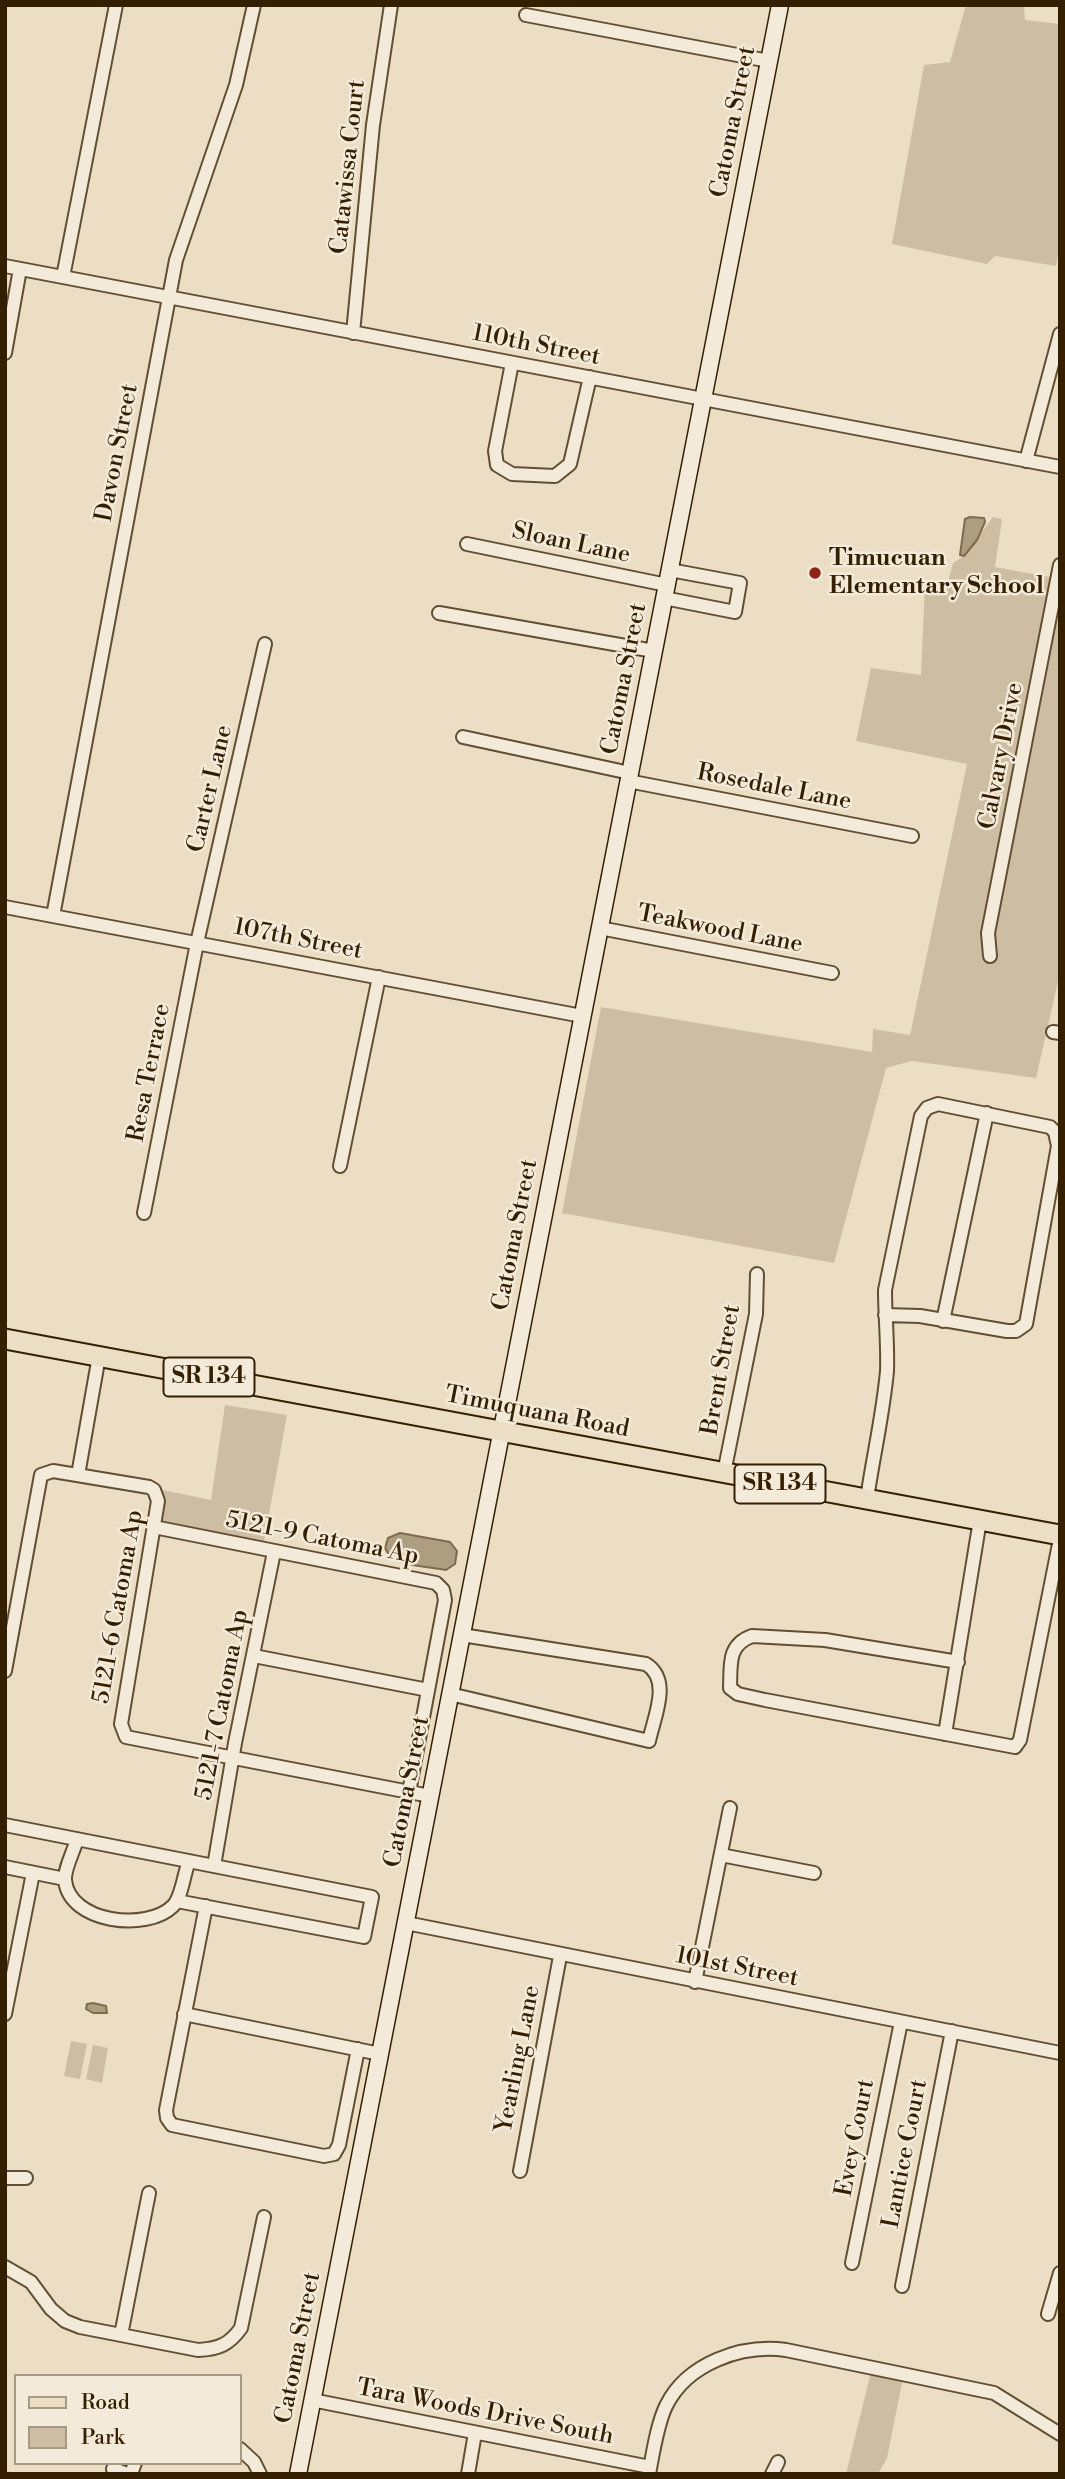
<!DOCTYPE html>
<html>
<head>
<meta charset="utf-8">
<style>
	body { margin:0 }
	#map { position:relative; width:1065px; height:2479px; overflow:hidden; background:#ecdec4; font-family:"Libre Bodoni",serif }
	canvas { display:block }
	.frame { position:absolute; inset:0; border:7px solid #341f00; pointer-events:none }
	.legend { position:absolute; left:14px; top:2374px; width:228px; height:91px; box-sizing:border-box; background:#f3ead9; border:2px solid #a79982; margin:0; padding:9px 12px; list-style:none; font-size:21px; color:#341f00 }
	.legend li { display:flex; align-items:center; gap:14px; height:35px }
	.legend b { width:35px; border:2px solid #a79982 }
</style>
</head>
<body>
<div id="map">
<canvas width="1065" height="2479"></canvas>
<div class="frame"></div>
<ul class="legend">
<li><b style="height:9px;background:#ecdec4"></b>Road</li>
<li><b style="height:19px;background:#cdbea3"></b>Park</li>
</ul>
</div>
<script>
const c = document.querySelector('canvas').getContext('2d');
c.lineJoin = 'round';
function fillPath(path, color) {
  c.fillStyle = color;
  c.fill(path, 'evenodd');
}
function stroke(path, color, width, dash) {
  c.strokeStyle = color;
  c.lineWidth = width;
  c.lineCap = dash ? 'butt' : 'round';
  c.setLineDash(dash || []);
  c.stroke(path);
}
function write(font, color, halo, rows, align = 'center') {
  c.font = font + ' "Libre Bodoni",serif';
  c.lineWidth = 5;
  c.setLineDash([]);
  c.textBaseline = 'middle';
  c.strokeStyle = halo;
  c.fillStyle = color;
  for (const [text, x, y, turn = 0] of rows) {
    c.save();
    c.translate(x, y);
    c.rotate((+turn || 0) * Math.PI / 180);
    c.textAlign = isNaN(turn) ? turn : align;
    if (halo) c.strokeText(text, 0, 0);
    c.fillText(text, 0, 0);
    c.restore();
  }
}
const green = new Path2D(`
	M966,5H1024L1025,20L1060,24V244L1056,266L995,256L987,264L892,244L924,65L950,62Z
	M993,517L1002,519L995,567L1060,579V973L1036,1078L912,1061L886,1068L834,1263L562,1213L601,1007L872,1052L873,1029L910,1035L967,764L856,741L871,668L921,675L925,584L947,587L953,563L964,556Z
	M225,1405L287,1415L264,1542L162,1522L163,1490L211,1500Z
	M71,2041L87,2044L80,2079L64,2076Z
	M93,2045L108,2048L102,2083L86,2079Z
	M871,2372L903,2378L887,2458L878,2474H846Z`);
const water = new Path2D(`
	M970,517L984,518L985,522L977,540L964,556L960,555L965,519Z
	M400,1533L450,1542L457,1551L455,1564L446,1570C427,1566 393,1567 385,1548L388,1538Z
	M93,2003L106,2006L107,2013H93L86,2009L87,2004Z`);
const street = new Path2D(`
	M526,15L769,61
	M5,266L1060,467
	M63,277L116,5
	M353,333L373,125L391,5
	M5,353L20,269
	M512,363L495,451L497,465L512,474L555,476L570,464L590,377
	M1026,461L1060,334
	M467,544L667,585
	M664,598L735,612L740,583L670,570
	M439,613L654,651
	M463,737L630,773
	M628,781L912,836
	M5,907L582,1016
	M53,916L176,260L236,85L254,5
	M600,928L832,973
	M990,956L988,933L1060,565
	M1053,1032L1060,1033
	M340,1166L379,977
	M144,1213L197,943L265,644
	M943,1321L987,1113
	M724,1473L756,1314L757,1274
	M78,1475L99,1356
	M867,1499C873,1457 883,1415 887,1371C888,1344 885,1317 885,1290L921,1116L927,1108L938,1104L1050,1127L1055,1132L1058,1146L1026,1324L1016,1331H1007L920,1316L885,1315
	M154,1527L436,1583L443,1590L445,1600L409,1792
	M254,1656L428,1690
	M958,1662L825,1640L752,1636C727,1645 731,1665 730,1688L738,1694L765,1700L1015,1747L1020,1740L1060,1539
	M5,1671L41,1475L53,1471L149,1487L154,1490L158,1501L121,1724L126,1737L430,1796
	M450,1694L649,1741C654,1717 672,1680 646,1664L462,1635
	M945,1734L980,1520
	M5,1825L372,1897L364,1937L177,1901
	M77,1839C74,1851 64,1869 65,1880C69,1923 147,1932 173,1906C182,1897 184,1873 189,1861
	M721,1855L814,1873
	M214,1866L235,1743L274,1552
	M5,1867L65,1879
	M206,1906L166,2110L167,2118L172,2125L324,2156L334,2154L339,2145L358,2049
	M406,1923L1060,2053
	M695,1982L730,1808
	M5,2014L33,1873
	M184,2014L380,2054
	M520,2171L560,1956
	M5,2178H26
	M852,2263L901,2022
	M5,2267L31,2282L51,2309L65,2321L80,2327L198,2350C218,2349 229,2345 241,2328L264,2217
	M902,2286L952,2031
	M1048,2314L1060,2273
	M121,2335L149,2193
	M312,2400L650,2467
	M240,2449L254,2462L260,2474
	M116,2463L113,2469L127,2474
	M131,2474L135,2463
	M468,2474L475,2433
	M649,2474C653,2453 657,2425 666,2406C687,2363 742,2344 786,2350L994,2393L1060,2434
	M772,2474L778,2462`);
const secondary = new Path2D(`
	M298,2474L780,5`);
const primary = new Path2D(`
	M5,1339L1060,1535`);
const markers = [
	[815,573,7,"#8f2418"]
];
const shields = [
	[209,1377,91],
	[780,1484,91]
];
const shieldNames = [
	["SR 134",209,1377],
	["SR 134",780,1484]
];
const streetNames = [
	["Catoma Street",734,122,-79],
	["Catawissa Court",349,167,-84],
	["110th Street",536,346,11],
	["Davon Street",118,453,-79],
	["Sloan Lane",571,544,12],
	["Catoma Street",625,679,-79],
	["Calvary Drive",1002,756,-79],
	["Rosedale Lane",774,788,11],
	["Carter Lane",211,789,-77],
	["Teakwood Lane",720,930,11],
	["107th Street",298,940,11],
	["Resa Terrace",150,1073,-79],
	["Catoma Street",516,1235,-79],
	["Brent Street",722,1370,-80],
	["Timuquana Road",537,1413,11],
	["5121-9 Catoma Ap",322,1539,11],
	["5121-6 Catoma Ap",119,1607,-80],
	["5121-7 Catoma Ap",223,1705,-79],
	["Catoma Street",408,1792,-79],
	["101st Street",737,1968,11],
	["Yearling Lane",519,2059,-79],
	["Evey Court",856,2138,-79],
	["Lantice Court",906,2154,-79],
	["Catoma Street",299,2348,-79],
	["Tara Woods Drive South",485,2413,11]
];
const poiNames = [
	["Timucuan",829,559],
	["Elementary School",829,587]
];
fillPath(green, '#cdbea3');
fillPath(water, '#ad9d81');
stroke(water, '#7d6b4d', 2);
stroke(street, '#624f31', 16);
stroke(secondary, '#341f00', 19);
stroke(primary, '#341f00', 23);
stroke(street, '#f3ead9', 12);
stroke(secondary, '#f3ead9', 16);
stroke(primary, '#ecdec4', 19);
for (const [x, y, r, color] of markers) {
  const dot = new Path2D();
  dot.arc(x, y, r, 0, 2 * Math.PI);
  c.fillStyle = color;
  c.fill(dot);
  stroke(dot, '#f3ead9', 2.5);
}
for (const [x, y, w] of shields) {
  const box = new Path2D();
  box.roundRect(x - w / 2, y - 19.5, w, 39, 5);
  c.fillStyle = '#f3ead9';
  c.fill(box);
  stroke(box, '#341f00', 2);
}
write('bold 23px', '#341f00', null, shieldNames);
write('24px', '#341f00', '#f3ead9', streetNames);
write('bold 24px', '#341f00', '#f3ead9', poiNames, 'left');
</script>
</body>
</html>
